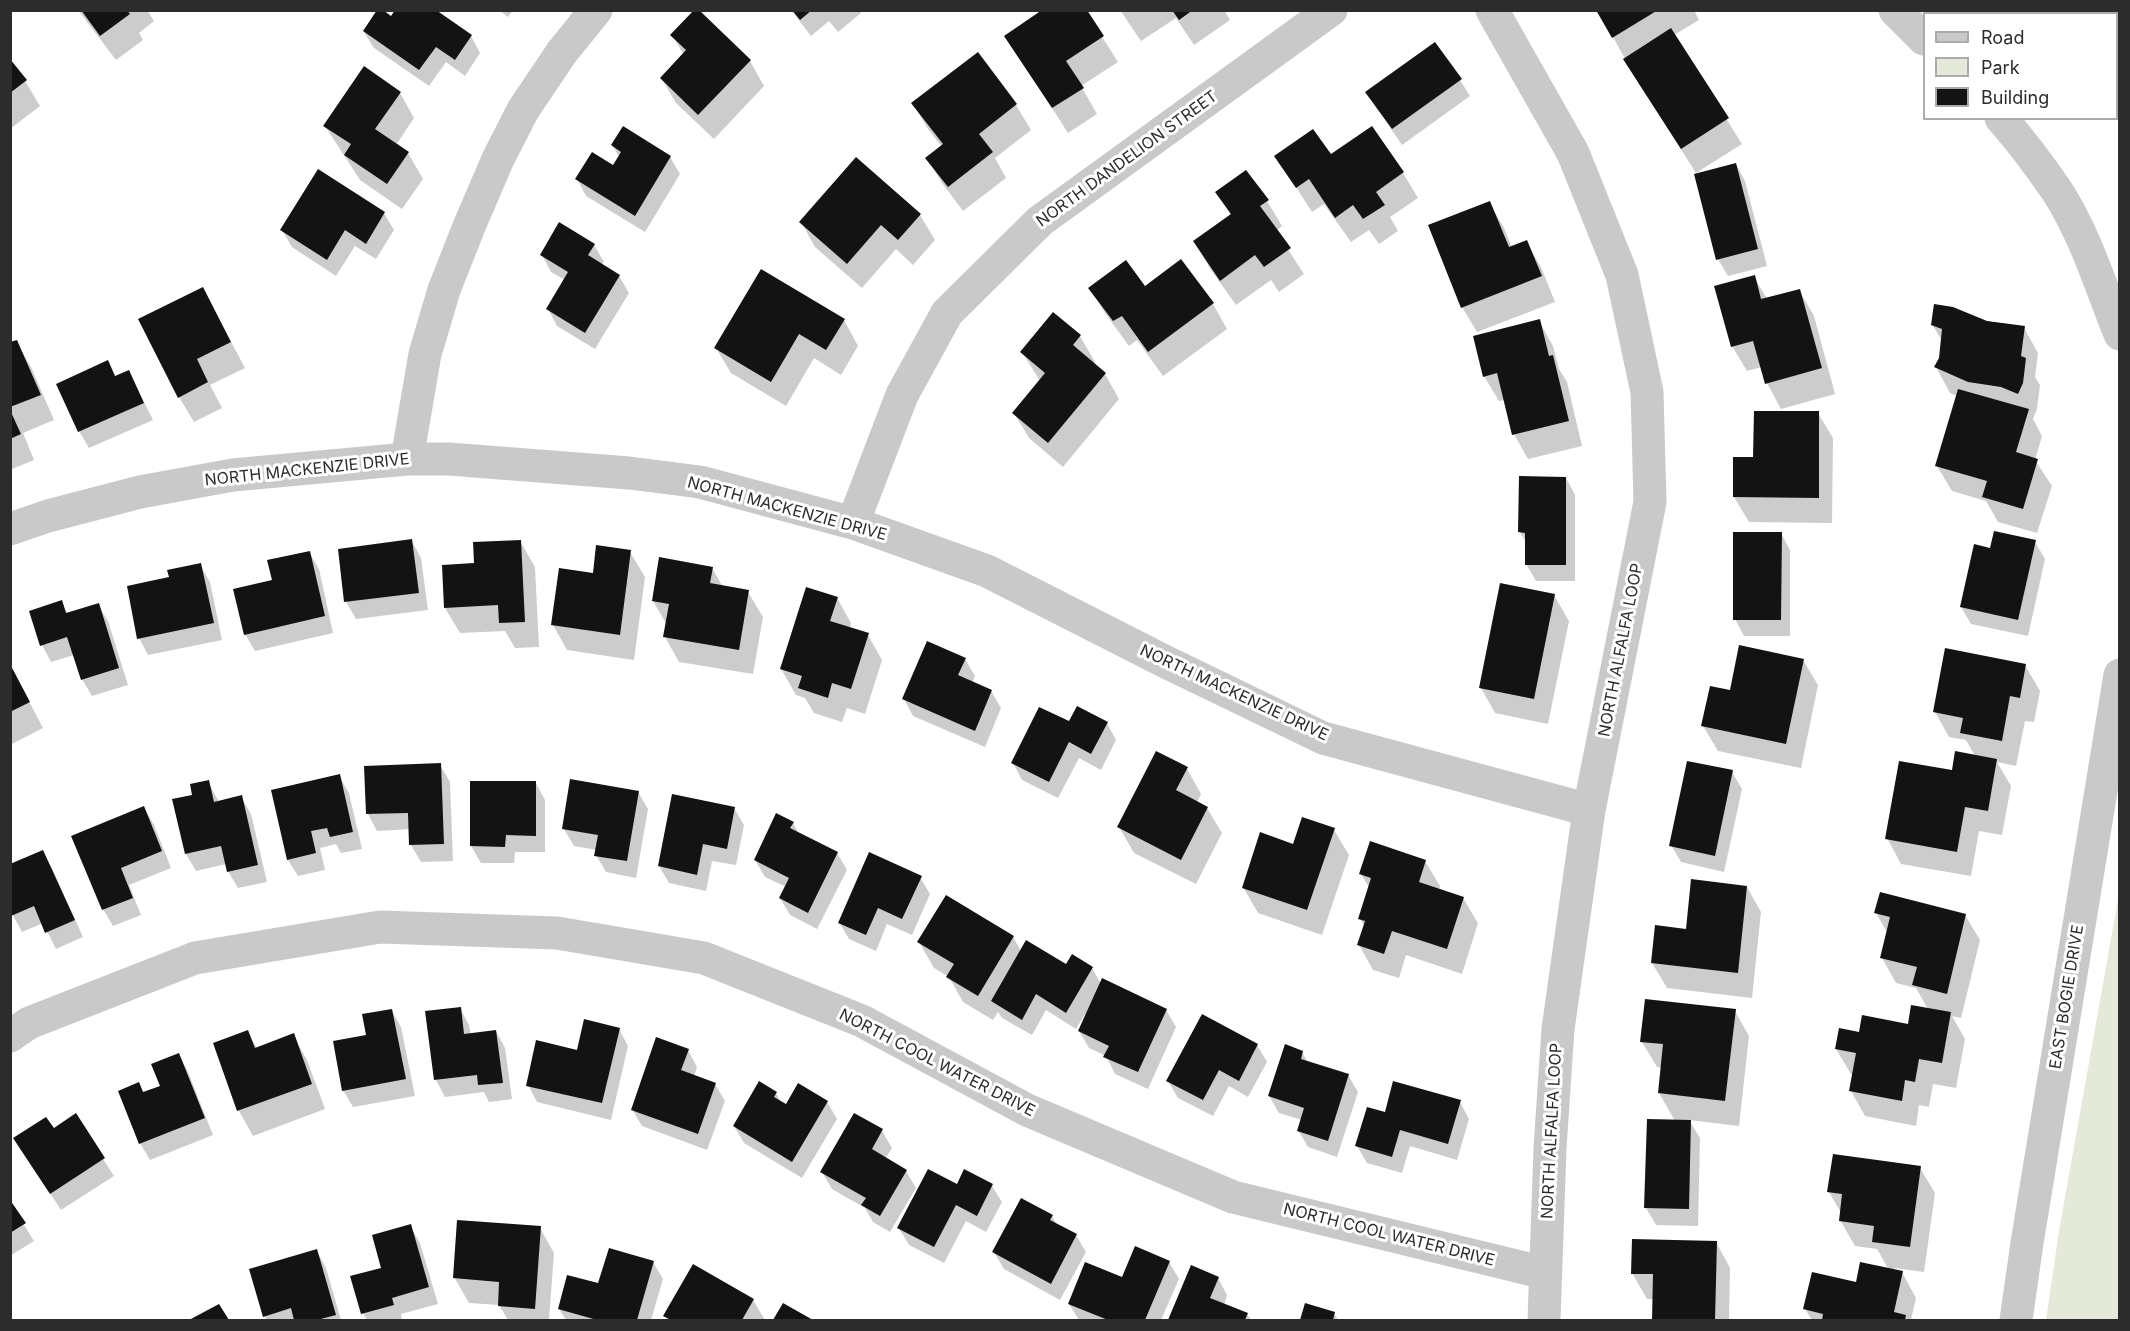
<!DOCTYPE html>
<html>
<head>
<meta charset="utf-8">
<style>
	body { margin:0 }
	#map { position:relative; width:2130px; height:1331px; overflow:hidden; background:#fff; font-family:Inter,sans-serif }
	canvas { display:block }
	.frame { position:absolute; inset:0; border:12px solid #2c2c2c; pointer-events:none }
	.legend { position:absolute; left:1923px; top:12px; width:195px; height:108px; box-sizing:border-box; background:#fff; border:2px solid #ababab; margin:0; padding:8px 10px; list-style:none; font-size:18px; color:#2c2c2c }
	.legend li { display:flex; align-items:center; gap:12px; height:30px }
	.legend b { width:30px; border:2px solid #ababab }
</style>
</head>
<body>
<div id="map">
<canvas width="2130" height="1331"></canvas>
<div class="frame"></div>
<ul class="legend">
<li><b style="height:8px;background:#c9c9c9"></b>Road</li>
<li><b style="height:16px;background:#e5e9da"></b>Park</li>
<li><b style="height:16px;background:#131313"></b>Building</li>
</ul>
</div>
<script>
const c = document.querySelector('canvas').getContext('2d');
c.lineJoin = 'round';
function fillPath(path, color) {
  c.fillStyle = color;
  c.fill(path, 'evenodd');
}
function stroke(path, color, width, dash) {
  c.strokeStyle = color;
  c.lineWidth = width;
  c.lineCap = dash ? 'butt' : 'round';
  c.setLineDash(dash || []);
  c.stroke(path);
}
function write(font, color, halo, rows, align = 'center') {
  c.font = font + ' Inter,sans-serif';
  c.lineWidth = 6;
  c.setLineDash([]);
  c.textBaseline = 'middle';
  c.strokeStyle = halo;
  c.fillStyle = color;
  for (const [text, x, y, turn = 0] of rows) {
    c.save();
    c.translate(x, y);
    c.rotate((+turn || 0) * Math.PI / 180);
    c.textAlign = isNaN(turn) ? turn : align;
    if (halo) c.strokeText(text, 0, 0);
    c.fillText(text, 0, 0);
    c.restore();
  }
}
const green = new Path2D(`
	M2119,894V1320H2046L2059,1231Z`);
const shadow = new Path2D(`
	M78,10H147L154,21L139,33L143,40L116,60Z
	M499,10H513L508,17Z
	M791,10H860L861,13L838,32L829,21L811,36Z
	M1085,10L1118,62L1081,86L1097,114L1068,133L1006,36Z
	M1120,10H1224L1230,20L1194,45L1176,18L1141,41Z
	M1598,10H1694L1699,20L1674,35L1742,144L1696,173L1639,84Z
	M2035,10H2120V55L2116,52V14H2037Z
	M364,32L471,36L480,53L465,76L446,62L429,86L374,48Z
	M672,35L750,61L764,86L714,139L676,103L661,78L684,55Z
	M977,54L1016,105L1031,130L995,158L1006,178L963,211L942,183L927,158L942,147L928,129L913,104Z
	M10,61L25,81L40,106L10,129Z
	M1460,80L1470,96L1402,145L1367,93Z
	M400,93L414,118L396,145L408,153L423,179L402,209L360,180L325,126Z
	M1371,128L1403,173L1418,198L1390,217L1398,231L1379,244L1369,230L1351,242L1324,204L1312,212L1276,156H1330Z
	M612,145L670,157L680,174L645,232L586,196L577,179L614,167L620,158Z
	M856,159L920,215L935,240L913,265L896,249L862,288L815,247L801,222Z
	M1736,164L1745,181L1767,266L1728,276L1718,259Z
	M319,171L384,213L394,230L376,259L355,246L336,276L292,247L282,230Z
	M1246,172L1267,201L1282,226L1276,231L1304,274L1279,292L1271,280L1236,305L1209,267L1195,242L1231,216L1217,192Z
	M1489,202L1504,228L1512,248L1526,242L1541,267L1555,302L1477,332L1462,307Z
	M594,245L604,262L601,265L619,276L629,293L595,349L557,326L548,309L565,280L551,272L542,255Z
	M1181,261L1213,304L1227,329L1163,376L1137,340L1129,346L1105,313L1090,288H1144Z
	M1754,277L1767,299L1799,290L1814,316L1835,394L1781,409L1767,383L1762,367L1747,371L1732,346Z
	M203,289L245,368L210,385L222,408L194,422L179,397Z
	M844,320L858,346L841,375L814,358L786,406L731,373L716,348Z
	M1539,321L1553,346L1559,369L1567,382L1582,446L1528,459L1514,434L1505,400L1499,401L1484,376Z
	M1986,322L2024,328L2038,353L2035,377L2040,385L2037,409L2033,419L2042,436L2035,460L2052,486L2037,533L1998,522L1986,501L1952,491L1937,466L1957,396L1950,393L1936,367L1940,358L1942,341L1932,324Z
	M1080,336L1095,362L1093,364L1105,374L1119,399L1063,467L1029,438L1014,413L1040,381L1022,352Z
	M16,342L31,367L54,420L23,433L34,460L10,470V344Z
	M107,362L116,378L129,372L153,420L89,448L79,431Z
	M1818,413L1833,438L1832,523L1749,522L1734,497L1755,458Z
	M1566,478L1575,495V581H1536L1526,564L1527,544L1520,532Z
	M1781,533L1790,550V636H1744L1735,619Z
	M412,541L421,558L428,610L356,619L346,602Z
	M520,541L535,567L539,647L515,648L505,631L460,633L445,608L475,565Z
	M2035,542L2045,559L2028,636L1971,624L1961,607L1992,549Z
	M309,552L319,569L333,633L255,651L245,634Z
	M630,552L645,577L634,660L567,650L553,625L594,575Z
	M200,565L210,582L222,640L148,655L139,638L171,578Z
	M712,568L723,587L748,592L763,617L753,674L679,662L665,637L667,625L653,601Z
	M1554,595L1569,621L1548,724L1495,713L1481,688Z
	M837,598L851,623L850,629L868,635L882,660L865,714L847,708L842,722L814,713L805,698L796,695L781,669Z
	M61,602L68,614L98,605L108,621L128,685L92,696L82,679L74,655L51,662L42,645Z
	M965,659L975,676L972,683L991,691L1001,708L985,747L913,716L904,699Z
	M1803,660L1818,685L1801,768L1718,751L1703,726Z
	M10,665L43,728L10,745Z
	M2025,665L2040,691L2034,722L2025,721L2016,766L1997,762L2011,786L2002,835L1979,831L1971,876L1901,864L1887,838L1953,772L1975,756L1966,740L1949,737L1935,712Z
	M1070,723H1107L1116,740L1101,770L1079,758L1058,798L1022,780L1013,763Z
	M440,765L450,782L453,861L421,862L411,845L410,829L377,831L368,814Z
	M1187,769L1201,794L1197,803L1207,808L1222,833L1196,884L1134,853L1119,827Z
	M1732,772L1742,789L1724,872L1681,862L1671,845Z
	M339,776L349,793L362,849L341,853L336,844L320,848L325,870L298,876L288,860Z
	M208,782L219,802L241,797L251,814L267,882L238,888L228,871L226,864L196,871L186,854L194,796Z
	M536,783L545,800V852H515L514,863H481L471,846Z
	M638,792L648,809L636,878L606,872L596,855L597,850L574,846L564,829Z
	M144,808L154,825L171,868L129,885L141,915L113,926L103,909Z
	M734,808L744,825L736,865L712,861L706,891L669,883L659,866Z
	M793,823L799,834L837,853L847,870L817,929L790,915L780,898L786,887L765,877L755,860Z
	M1334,830L1349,855L1322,935L1258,913L1243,887Z
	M42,852L52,868L83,937L56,949L43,923L22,932L10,910Z
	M1425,861L1440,886L1439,890L1463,898L1478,923L1462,974L1406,955L1399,978L1373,970L1359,945L1365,927L1360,919L1370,889L1361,874Z
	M920,877L930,894L912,935L887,924L876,951L849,939L839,922Z
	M1747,887L1761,912L1752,998L1667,988L1652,963L1687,930Z
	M1876,913L1965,915L1980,940L1961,1018L1952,1016L1965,1039L1956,1088L1933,1084L1929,1107L1919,1105L1916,1126L1865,1116L1851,1091L1854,1075L1851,1074L1836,1049L1860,1034L1909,1026L1928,1009L1916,988L1896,983L1882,958L1888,934Z
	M1013,937L1021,951L1067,966L1092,968L1101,984L1166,1010L1176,1027L1148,1089L1115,1074L1106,1056L1089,1048L1079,1031L1087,1015L1085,1014L1076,1029L1046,1010L1032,1035L1002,1018L998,1012L993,1020L963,1002L949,977L934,968L919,942Z
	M460,1008L469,1025L471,1035L496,1031L505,1048L512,1099L489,1102L484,1092L445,1097L436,1080Z
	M392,1011L401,1027L415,1096L353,1107L343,1090L368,1036Z
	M1735,1011L1749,1036L1739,1126L1689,1120L1700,1138L1698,1226L1656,1225L1646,1208L1649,1120L1675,1121L1659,1093L1662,1068L1657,1067L1642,1042Z
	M619,1029L628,1046L611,1120L537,1102L528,1085L578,1051Z
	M247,1032L257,1048L293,1035L307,1060L325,1109L253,1136L239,1111L215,1044Z
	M1257,1045L1267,1062L1248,1097L1229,1086L1213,1116L1178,1098L1168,1081Z
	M688,1050L697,1067L694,1077L715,1084L725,1101L707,1150L642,1126L632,1109Z
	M1302,1052L1308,1063L1348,1075L1358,1092L1337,1157L1308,1147L1298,1130L1302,1120L1279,1113L1269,1096Z
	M179,1055L188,1072L213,1135L150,1160L140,1143L139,1084L144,1093L162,1087Z
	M776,1093L782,1104L786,1106L827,1102L837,1119L802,1178L744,1143L734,1126Z
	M1460,1102L1469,1119L1457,1160L1410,1146L1402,1173L1367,1163L1357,1146L1386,1114Z
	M75,1115L114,1176L61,1210L25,1155L53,1130Z
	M855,1115L882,1131L892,1148L885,1159L906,1171L916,1188L890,1232L873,1222L865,1208L832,1189L822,1172Z
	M1920,1168L1935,1193L1924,1272L1894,1268V1270L1902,1272L1916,1298L1911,1320H1812L1805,1309L1889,1270L1877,1249L1855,1246L1840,1220L1841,1213L1829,1192Z
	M957,1186H992L1002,1202L986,1232L966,1221L944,1263L909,1245L899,1228Z
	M10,1202L34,1241L10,1256Z
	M1052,1216L1057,1225L1076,1235L1086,1252L1060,1300L1004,1269L994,1252Z
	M410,1226L420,1243L438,1304L401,1314L402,1320H367L363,1313L383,1269Z
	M540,1228L554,1253L549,1320H508L499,1305L469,1303L454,1277Z
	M1716,1242L1730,1268L1729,1320H1653L1654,1299H1647L1632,1273Z
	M317,1251L326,1268L341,1320H267L265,1316Z
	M653,1262L663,1279L651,1320H566L559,1309L599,1285Z
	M1169,1262L1179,1279L1161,1320H1079L1069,1304L1122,1279Z
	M1192,1267L1218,1278L1227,1295L1224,1305L1247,1314L1251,1320H1170Z
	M753,1300L765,1320H668L665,1316Z
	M1306,1305L1334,1313L1338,1320H1301Z`);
const building = new Path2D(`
	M81,10H127L130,14L100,36Z
	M377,10H383L391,16L395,10H436L472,35L455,60L436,47L419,70L363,31Z
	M694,10H699L751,60L698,115L660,78L686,50L670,35Z
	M792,10H812L800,20Z
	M1042,10H1087L1104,36L1066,61L1084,88L1052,108L1004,36Z
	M1172,10H1193L1179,20Z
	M1596,10H1658L1612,38Z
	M2038,10H2120V25L2116,29V14H2042Z
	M1671,28L1729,118L1681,149L1623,59Z
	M1435,42L1462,79L1392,129L1365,92Z
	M978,52L1017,104L979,134L993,152L948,187L925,158L943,144L911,103Z
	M10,59L27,80L10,93Z
	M364,66L401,92L375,129L409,152L387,184L344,155L351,144L323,126Z
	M623,126L671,156L635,216L575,179L592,152L613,165L621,152L611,145Z
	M1372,126L1404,172L1376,192L1385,205L1363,219L1353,205L1335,218L1309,179L1296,188L1274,156L1313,129L1331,154Z
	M856,157L921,214L898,240L881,225L847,264L799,222Z
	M1736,163L1758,249L1716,260L1694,174Z
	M318,169L385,212L366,244L345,230L327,260L280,230Z
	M1246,170L1269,200L1260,206L1291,248L1264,267L1255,255L1220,281L1193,241L1231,214L1215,192Z
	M1490,201L1509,247L1527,240L1542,276L1461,308L1428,225Z
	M559,222L595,244L588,255L620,275L585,333L546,309L568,272L540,255Z
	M1181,259L1214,303L1148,352L1122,316L1113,321L1088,288L1126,260L1145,286Z
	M761,269L845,319L826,350L799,334L771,382L714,348Z
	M1755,275L1761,299L1800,289L1822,368L1765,384L1753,341L1731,347L1714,286Z
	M203,287L231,342L197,359L208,382L178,398L138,319Z
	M1934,304L1953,307L1987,321L2025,326L2021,356L2026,358L2023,383L2018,394L2001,387L1968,382L1934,367L1939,358L1942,329L1931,325Z
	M1053,312L1081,335L1073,345L1106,373L1048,443L1012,413L1045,373L1020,352Z
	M1540,319L1549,356L1553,355L1569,421L1512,435L1497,373L1483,377L1473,336Z
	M17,340L41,395L10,407V342Z
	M108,360L115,376L129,370L144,403L78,432L56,384Z
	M1958,389L2029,409L2016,452L2038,459L2023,509L1982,497L1987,481L1935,466Z
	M10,410L21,434L10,439Z
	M1754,411H1819V498L1733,497V457H1753Z
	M1519,476L1566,477V565H1525V533L1518,532Z
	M1994,531L2036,540L2018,620L1960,607L1974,544L1990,548Z
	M1733,532H1782L1781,620H1733Z
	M412,539L419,593L344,602L338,549Z
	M521,540L525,622L499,623L498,605L444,608L442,565L474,563L473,542Z
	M596,545L631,550L620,635L551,625L559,568L593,573Z
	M310,551L325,616L244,635L233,589L272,580L267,560Z
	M659,557L713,567L710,583L749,590L739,650L663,637L669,604L652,601Z
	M201,563L214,623L137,639L127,586L169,577L167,570Z
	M1500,583L1555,594L1534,699L1479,688Z
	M806,587L838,597L830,621L869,633L851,689L832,683L828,698L798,688L802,676L780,669Z
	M62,600L66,613L99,603L119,668L81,680L67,637L40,646L29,611Z
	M927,641L966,658L958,675L992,690L975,731L902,699Z
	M1739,645L1804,659L1786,744L1701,726L1710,686L1730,690Z
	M1945,648L2026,664L2020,698L2010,696L2002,741L1960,733L1963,718L1933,712Z
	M10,664L30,702L10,712Z
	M1077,706L1108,722L1091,754L1069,742L1049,782L1011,763L1039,707L1069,721Z
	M1156,751L1188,767L1176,790L1208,807L1181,860L1117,827Z
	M1955,751L1997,759L1988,811L1965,807L1957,852L1885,839L1899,761L1952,770Z
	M1687,761L1733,770L1715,856L1669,846Z
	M441,763L444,844L409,845L408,813L366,814L364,766Z
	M340,774L353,832L330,837L327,828L311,831L316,853L287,860L271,790Z
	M570,779L639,791L627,861L594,856L598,835L562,829Z
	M209,780L214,802L242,795L258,865L227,872L221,846L185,854L172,799L192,795L190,784Z
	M470,781H536V836L506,835L505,847L470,846Z
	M672,794L735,807L727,849L703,844L697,875L658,866Z
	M144,806L162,851L121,868L133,898L102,910L71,836Z
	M776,813L794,822L790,828L838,852L808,913L779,898L789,878L754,860Z
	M1302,817L1335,828L1307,910L1242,888L1260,832L1293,844Z
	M1370,841L1426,860L1419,882L1464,897L1447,949L1392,931L1384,954L1357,945L1365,921L1358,919L1371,878L1359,874Z
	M43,850L75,920L45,933L34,906L11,916L10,914V864Z
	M869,852L922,876L902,919L878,908L866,935L838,923Z
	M1691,879L1747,886L1738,973L1651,963L1655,925L1686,929Z
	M1880,892L1966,914L1947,994L1912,985L1917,967L1880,958L1890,917L1874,913Z
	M946,895L1014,936L978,996L946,977L954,964L917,942Z
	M1026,940L1066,964L1072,954L1093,967L1066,1013L1036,994L1022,1020L991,1001Z
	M1102,978L1167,1009L1138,1072L1103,1057L1109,1046L1078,1031Z
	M1645,999L1736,1009L1725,1101L1658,1093L1663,1044L1640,1042Z
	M1911,1005L1951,1012L1942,1063L1919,1059L1915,1082L1905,1080L1902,1101L1849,1091L1856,1053L1835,1049L1839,1028L1859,1032L1862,1015L1908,1024Z
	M461,1007L464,1034L496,1030L503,1083L478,1085L477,1075L434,1080L425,1011Z
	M392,1009L406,1079L342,1091L333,1041L366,1035L362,1014Z
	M1202,1014L1258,1044L1239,1081L1219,1070L1203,1100L1166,1081Z
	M584,1019L620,1028L602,1103L526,1086L536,1040L577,1050Z
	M248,1030L255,1048L294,1033L312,1084L237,1111L213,1043Z
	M656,1037L689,1049L681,1070L716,1083L698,1134L631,1110Z
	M1285,1044L1303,1051L1301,1059L1349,1074L1328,1141L1297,1131L1304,1108L1268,1096Z
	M179,1053L205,1118L139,1144L118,1091L139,1082L143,1092L160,1086L151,1064Z
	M759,1081L777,1092L774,1097L786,1104L798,1083L828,1101L792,1162L733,1126Z
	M1393,1081L1461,1100L1448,1144L1400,1130L1392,1157L1355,1146L1367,1107L1385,1112Z
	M76,1113L105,1158L50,1194L13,1138L46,1117L54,1128Z
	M854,1113L883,1129L872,1149L907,1170L880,1216L861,1205L866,1198L820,1172Z
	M1647,1119L1691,1120L1689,1209L1644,1208Z
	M1833,1154L1921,1166L1910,1247L1872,1242L1874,1226L1839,1221L1842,1194L1827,1192Z
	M928,1169L957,1184L964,1169L993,1184L977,1216L956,1205L934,1247L897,1228Z
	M1021,1198L1053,1215L1050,1220L1077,1234L1051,1284L992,1252Z
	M10,1200L26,1223L10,1233Z
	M457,1220L541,1226L535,1309L498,1306L499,1282L453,1278Z
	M411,1224L429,1287L392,1298L394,1305L361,1314L350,1276L381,1268L372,1235Z
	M1632,1239L1717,1241L1715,1320H1652L1653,1274H1631Z
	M1135,1246L1170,1261L1145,1320H1108L1068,1304L1085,1262L1122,1277Z
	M609,1248L654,1261L637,1320H597L558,1309L567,1275L598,1283Z
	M317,1249L336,1315L317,1320H294L291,1308L263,1317L249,1269Z
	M1860,1262L1903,1271L1894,1312L1906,1315L1905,1320H1822L1823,1314L1803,1309L1812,1272L1856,1282Z
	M693,1264L754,1299L742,1320H671L663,1316Z
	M1191,1265L1219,1277L1210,1298L1248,1313L1245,1320H1168Z
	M783,1303L813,1320H773Z
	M1305,1303L1335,1312L1333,1320H1300Z
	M219,1304L229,1320H189Z`);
const minor = new Path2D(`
	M1492,10L1573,153L1622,275L1647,392L1650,502L1589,810L1558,1029L1550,1148L1544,1320
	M407,459L425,354L444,290L470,224L498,159L523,110L562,52L596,10
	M853,523L902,395L947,313L1040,221L1331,10
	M10,529L48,516L140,492L233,475L407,459H449L629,473L700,482L853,523L987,571L1164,661L1323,738L1589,810
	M10,1036L29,1023L195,958L380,927L557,933L704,958L862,1021L1027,1110L1233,1197L1545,1273`);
const tertiary = new Path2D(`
	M1895,10L1924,39
	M2001,118C2021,141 2040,166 2057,191C2085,234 2101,287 2120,334
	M2016,1320L2027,1243L2120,675`);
const streetNames = [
	["NORTH DANDELION STREET",1127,159,-36],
	["NORTH MACKENZIE DRIVE",307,470,-6],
	["NORTH MACKENZIE DRIVE",787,509,15],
	["NORTH ALFALFA LOOP",1621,650,-79],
	["NORTH MACKENZIE DRIVE",1234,693,25],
	["EAST BOGIE DRIVE",2067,997,-81],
	["NORTH COOL WATER DRIVE",937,1063,27],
	["NORTH ALFALFA LOOP",1552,1131,-87],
	["NORTH COOL WATER DRIVE",1389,1235,14]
];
fillPath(green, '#e5e9da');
fillPath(shadow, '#0003');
fillPath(building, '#131313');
stroke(minor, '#c9c9c9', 33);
stroke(tertiary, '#c9c9c9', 33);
write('16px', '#2c2c2c', '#fff', streetNames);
</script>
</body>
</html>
